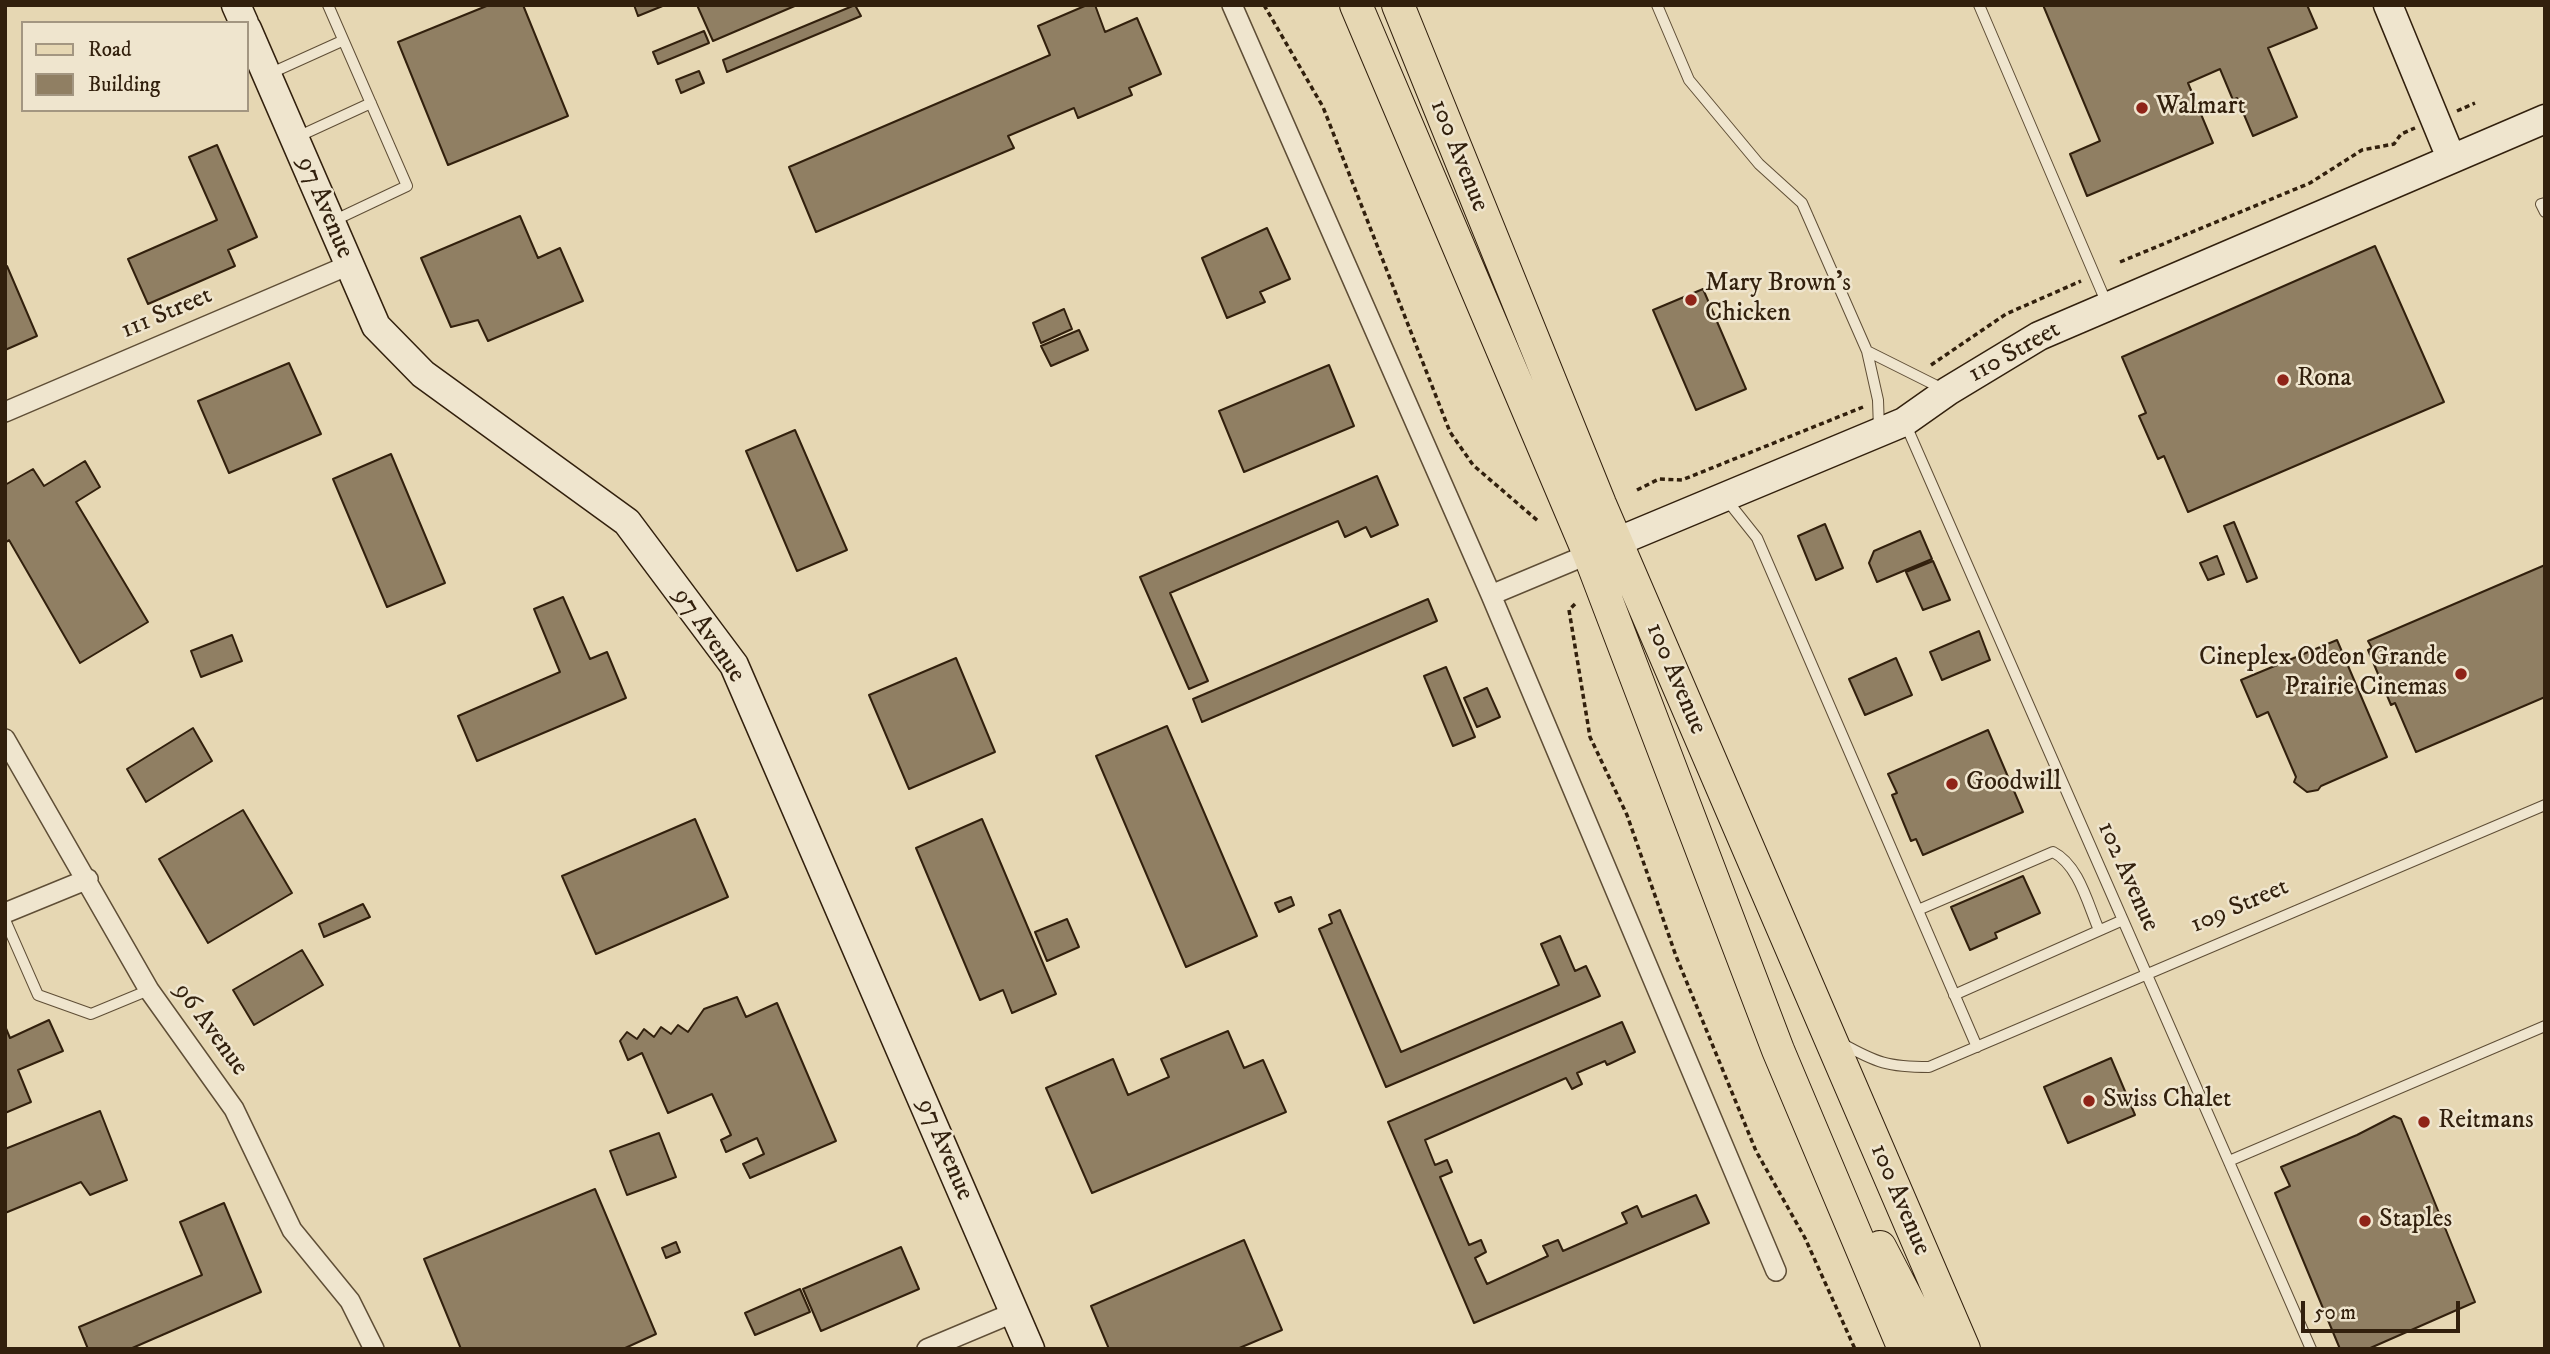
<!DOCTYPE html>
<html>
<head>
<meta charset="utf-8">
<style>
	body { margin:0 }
	#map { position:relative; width:2550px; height:1354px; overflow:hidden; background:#e6d7b3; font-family:"IM FELL DW Pica",serif }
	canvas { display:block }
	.frame { position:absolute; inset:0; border:7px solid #32200d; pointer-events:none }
	.legend { position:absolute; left:21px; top:21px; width:228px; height:91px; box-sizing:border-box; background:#efe5ce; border:2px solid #a39681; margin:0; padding:9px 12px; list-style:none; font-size:21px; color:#32200d }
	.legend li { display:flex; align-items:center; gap:14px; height:35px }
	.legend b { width:35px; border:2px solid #a39681 }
	.scale { position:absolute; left:2301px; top:1301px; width:159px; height:32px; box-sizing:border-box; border:4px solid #32200d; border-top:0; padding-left:9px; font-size:21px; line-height:24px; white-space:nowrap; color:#32200d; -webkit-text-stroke:5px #efe5ce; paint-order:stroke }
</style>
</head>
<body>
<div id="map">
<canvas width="2550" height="1354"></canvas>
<div class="frame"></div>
<ul class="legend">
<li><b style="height:9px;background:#e6d7b3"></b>Road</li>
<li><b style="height:19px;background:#907f63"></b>Building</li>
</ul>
<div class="scale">50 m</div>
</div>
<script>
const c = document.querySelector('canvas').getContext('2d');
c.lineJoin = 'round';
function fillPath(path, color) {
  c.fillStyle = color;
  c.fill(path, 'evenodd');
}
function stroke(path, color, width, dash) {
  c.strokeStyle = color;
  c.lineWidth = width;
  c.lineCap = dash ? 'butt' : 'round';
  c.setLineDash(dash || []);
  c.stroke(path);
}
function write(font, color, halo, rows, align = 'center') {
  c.font = font + ' "IM FELL DW Pica",serif';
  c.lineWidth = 5;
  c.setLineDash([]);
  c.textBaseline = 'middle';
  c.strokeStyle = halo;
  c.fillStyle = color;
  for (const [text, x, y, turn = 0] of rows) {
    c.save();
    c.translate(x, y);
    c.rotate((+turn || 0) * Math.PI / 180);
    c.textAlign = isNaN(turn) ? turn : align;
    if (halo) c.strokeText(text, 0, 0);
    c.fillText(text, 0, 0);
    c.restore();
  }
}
const building = new Path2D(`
	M489,5H523L568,116L448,165L398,42Z
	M634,5H665L638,16Z
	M697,5H797L713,41Z
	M855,5L861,16L727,72L723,60Z
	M1087,5H1095L1105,32L1137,18L1161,74L1129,88L1132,95L1078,118L1074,108L1008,136L1014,148L816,232L789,167L1050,55L1038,26Z
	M2043,5H2307L2317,28L2268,48L2297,117L2253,136L2237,98L2233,100L2220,69L2188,83L2213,143L2087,196L2070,154L2100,141Z
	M704,31L709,43L658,64L653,52Z
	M699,71L704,83L681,93L676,80Z
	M217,145L257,237L228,250L235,266L148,304L128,259L217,220L189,157Z
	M520,216L538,258L560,248L583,301L488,341L478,320L451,327L421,258Z
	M1267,228L1290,279L1260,292L1265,302L1227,318L1202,258Z
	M2375,246L2444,402L2188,512L2164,456L2158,459L2139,416L2146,413L2122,357Z
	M7,266L37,336L5,350V267Z
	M1703,289L1746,389L1696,410L1653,310Z
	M1064,309L1072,329L1041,343L1033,323Z
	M1079,330L1088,350L1051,366L1041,346Z
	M289,363L321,434L229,473L198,401Z
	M1329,365L1354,426L1244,472L1219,411Z
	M795,430L847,550L797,571L746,451Z
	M391,454L445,583L387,607L333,479Z
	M85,461L100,487L76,502L148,622L80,663L9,540L5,543V485L33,469L44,486Z
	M1377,476L1398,525L1371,537L1366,527L1345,537L1338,521L1170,593L1208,681L1189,689L1140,577Z
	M2234,522L2257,578L2247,582L2224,526Z
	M1825,524L1843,568L1816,580L1798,536Z
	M1920,531L1932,559L1877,582L1869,563L1874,551Z
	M2217,556L2224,574L2208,580L2200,563Z
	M1933,561L1950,600L1923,610L1906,572Z
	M2545,565V697L2416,752L2395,703L2391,705L2368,650L2372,648L2368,641Z
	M563,597L590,659L607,652L626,698L477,761L458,716L560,672L534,609Z
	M1428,599L1437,621L1202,722L1193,699Z
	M1979,631L1990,660L1942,680L1930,652Z
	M232,635L242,661L201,677L191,651Z
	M2337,640L2387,757L2321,786L2318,790L2307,792L2294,782L2296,777L2268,712L2257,717L2241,680Z
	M956,658L995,752L909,789L869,695Z
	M1896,658L1912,695L1865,715L1849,679Z
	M1446,667L1475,737L1453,746L1424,676Z
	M1487,688L1500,717L1477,727L1464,698Z
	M1167,726L1257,936L1186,967L1096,756Z
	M193,728L212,761L146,802L127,769Z
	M1988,730L2023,812L1923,855L1916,839L1911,841L1892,795L1897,793L1888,774Z
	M243,810L292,893L208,943L159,859Z
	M695,819L728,897L596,954L562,876Z
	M982,819L1056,994L1012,1013L1003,990L980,1000L916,848Z
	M2023,876L2040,913L1995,933L1997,938L1970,950L1951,907Z
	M1291,897L1294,905L1279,912L1275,903Z
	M363,904L370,917L324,937L319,924Z
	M1340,910L1401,1052L1559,985L1541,944L1560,936L1575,971L1586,966L1600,996L1386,1087L1319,929L1332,923L1329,915Z
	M1067,919L1079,947L1047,961L1035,932Z
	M302,950L323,985L254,1025L233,990Z
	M737,997L746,1017L777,1003L836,1141L750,1178L743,1164L764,1154L757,1138L726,1152L721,1140L731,1135L712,1094L668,1113L642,1053L628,1060L620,1041L627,1032L637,1039L644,1029L654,1037L661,1027L671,1034L678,1025L688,1032L704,1009Z
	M49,1020L63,1051L18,1070L31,1102L5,1113V1026L10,1038Z
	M1622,1022L1635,1052L1607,1065L1605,1061L1577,1073L1582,1084L1572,1089L1566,1078L1425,1140L1435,1165L1447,1160L1452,1172L1440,1177L1469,1245L1481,1240L1486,1252L1475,1258L1487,1284L1548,1256L1543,1246L1558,1240L1563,1251L1627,1223L1622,1213L1637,1206L1642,1217L1696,1195L1709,1223L1474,1323L1388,1122Z
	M1228,1031L1244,1068L1263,1060L1286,1112L1092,1193L1046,1088L1113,1059L1128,1095L1169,1077L1161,1059Z
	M2111,1058L2135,1115L2068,1143L2044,1087Z
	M100,1111L127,1180L90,1195L81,1182L5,1213V1149Z
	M2394,1116L2401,1119L2475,1302L2368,1349H2340L2275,1193L2290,1186L2281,1167L2357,1135Z
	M659,1133L676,1177L627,1195L610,1151Z
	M595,1189L656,1334L623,1349H461L424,1259Z
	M224,1203L261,1292L130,1349H88L79,1327L202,1275L180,1222Z
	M1244,1240L1282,1330L1237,1349H1109L1091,1306Z
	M676,1242L680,1252L666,1258L662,1248Z
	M901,1247L919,1289L821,1331L803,1289Z
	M800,1289L810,1312L755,1335L745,1313Z`);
const path = new Path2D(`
	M1264,5L1323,107L1450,432L1473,465L1538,521
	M2457,111L2475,103
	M2120,262L2310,183L2362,150L2394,144L2401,134L2415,128
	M1931,365L2006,314L2081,281
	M1637,490L1659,479L1682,480L1863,407
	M1575,604L1569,610L1590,737L1627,815L1676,956L1756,1151L1805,1238L1855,1349`);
const lane = new Path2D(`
	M328,5L407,186L333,221
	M1657,5L1689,80L1759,164L1802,203L1867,351L1878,400L1879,429
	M1979,5L2107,304
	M269,74L342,41
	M295,138L371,103
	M2545,203L2541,204L2545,212
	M1867,351L1945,390
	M1905,423L2311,1349
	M1726,499L1757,538L1977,1047
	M1918,910L2053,852C2079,865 2088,905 2099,930
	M5,920L38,995L91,1014L149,990
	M1954,995L2123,920
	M1841,1043C1877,1063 1888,1067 1929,1067L2545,805
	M2229,1161L2545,1026`);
const street = new Path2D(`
	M1232,5L1491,595L1776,1271
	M5,412L349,265
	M1491,595L1589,554
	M5,739L149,990L234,1109L292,1230L350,1301L374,1349
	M5,913L88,879
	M927,1349L1015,1312`);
const secondary = new Path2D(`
	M236,5L244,23
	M2388,5L2451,158
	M247,29L376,326L423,374L627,522L734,665L1030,1349
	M1595,551L1904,422L1948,391L2039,336L2545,119`);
const primary = new Path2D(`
	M1356,5L1589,554L1778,1050L1904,1349
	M1398,5L1600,504L1964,1349
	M1880,1247L1933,1349`);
const markers = [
	[2142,108,7,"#8f2418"],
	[1691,300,7,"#8f2418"],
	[2283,380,7,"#8f2418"],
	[2461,674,7,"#8f2418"],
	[1952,784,7,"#8f2418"],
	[2089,1101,7,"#8f2418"],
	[2424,1122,7,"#8f2418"],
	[2365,1221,7,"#8f2418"]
];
const poiNames = [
	["Walmart",2156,108],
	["Mary Brown's",1705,285],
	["Chicken",1705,315],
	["Rona",2297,380],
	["Cineplex Odeon Grande",2447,659,"right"],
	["Prairie Cinemas",2447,689,"right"],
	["Goodwill",1966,784],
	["Swiss Chalet",2103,1101],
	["Reitmans",2438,1122],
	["Staples",2379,1221]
];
const streetNames = [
	["100 Avenue",1458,156,68],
	["97 Avenue",324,208,67],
	["111 Street",167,314,-23],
	["110 Street",2015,353,-29],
	["97 Avenue",708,636,56],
	["100 Avenue",1675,679,67],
	["102 Avenue",2127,877,66],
	["109 Street",2240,907,-23],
	["96 Avenue",210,1030,54],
	["97 Avenue",944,1150,67],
	["100 Avenue",1899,1200,67]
];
fillPath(building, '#907f63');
stroke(building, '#32200d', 2);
stroke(lane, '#5f4e36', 12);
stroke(street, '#5f4e36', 22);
stroke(secondary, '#32200d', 31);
stroke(primary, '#32200d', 34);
stroke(path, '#32200d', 3.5, [5, 3.5]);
stroke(lane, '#efe5ce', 10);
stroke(street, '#efe5ce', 19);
stroke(secondary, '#efe5ce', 28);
stroke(primary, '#e6d7b3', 32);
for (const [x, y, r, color] of markers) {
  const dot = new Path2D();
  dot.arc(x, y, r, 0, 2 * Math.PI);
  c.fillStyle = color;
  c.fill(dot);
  stroke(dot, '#efe5ce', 2.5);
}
write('26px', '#32200d', '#efe5ce', poiNames, 'left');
write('26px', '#32200d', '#efe5ce', streetNames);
</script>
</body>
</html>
